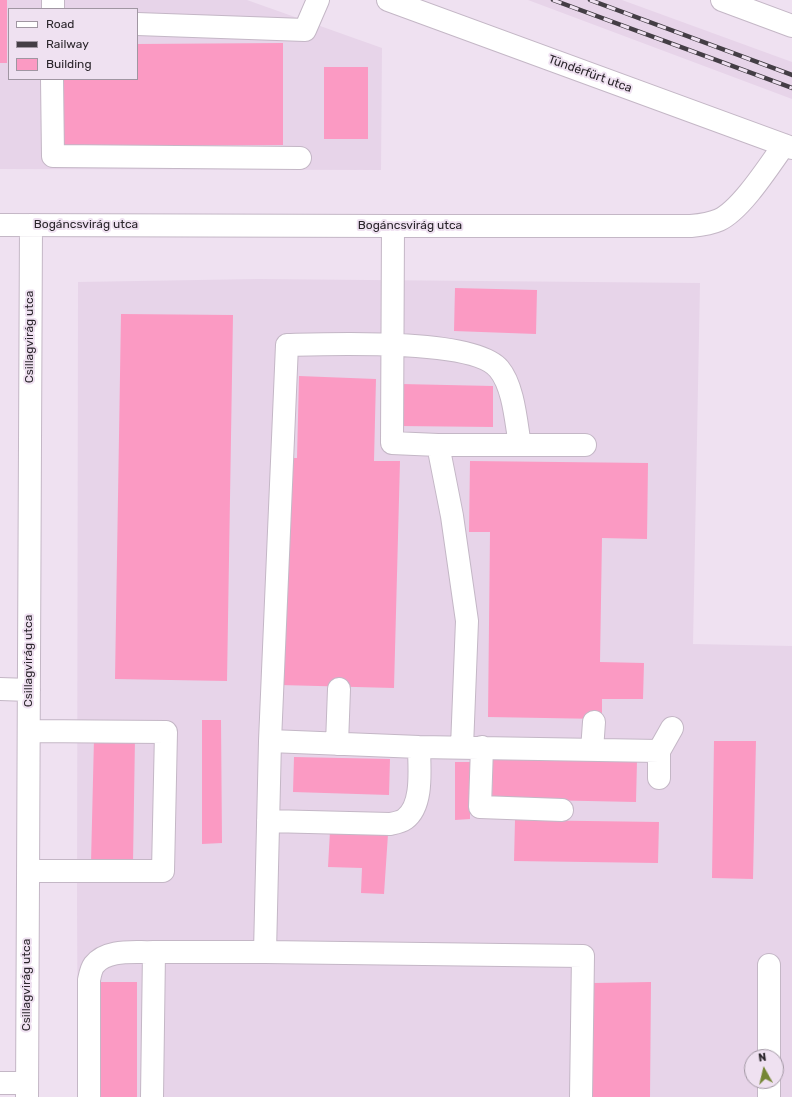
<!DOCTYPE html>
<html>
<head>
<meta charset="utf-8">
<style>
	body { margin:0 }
	#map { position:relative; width:792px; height:1097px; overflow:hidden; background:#efe1f1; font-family:Rubik,sans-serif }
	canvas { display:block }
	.legend { position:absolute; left:8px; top:8px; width:130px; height:72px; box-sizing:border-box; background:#efe1f1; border:1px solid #a096a2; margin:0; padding:5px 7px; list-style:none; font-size:12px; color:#2a252b }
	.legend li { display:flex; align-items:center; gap:8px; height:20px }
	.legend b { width:20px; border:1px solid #a096a2 }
	.north { position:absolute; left:744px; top:1049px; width:40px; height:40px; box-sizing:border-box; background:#efe1f1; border:1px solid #a096a2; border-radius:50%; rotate:352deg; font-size:11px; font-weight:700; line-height:16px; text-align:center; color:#2a252b }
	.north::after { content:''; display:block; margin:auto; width:14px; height:18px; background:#758635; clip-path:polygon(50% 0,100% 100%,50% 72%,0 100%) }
</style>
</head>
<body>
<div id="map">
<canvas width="792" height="1097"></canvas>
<ul class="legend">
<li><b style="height:5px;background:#fff"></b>Road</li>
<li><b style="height:5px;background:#443e45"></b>Railway</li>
<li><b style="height:11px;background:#fb9ac3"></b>Building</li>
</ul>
<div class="north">N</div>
</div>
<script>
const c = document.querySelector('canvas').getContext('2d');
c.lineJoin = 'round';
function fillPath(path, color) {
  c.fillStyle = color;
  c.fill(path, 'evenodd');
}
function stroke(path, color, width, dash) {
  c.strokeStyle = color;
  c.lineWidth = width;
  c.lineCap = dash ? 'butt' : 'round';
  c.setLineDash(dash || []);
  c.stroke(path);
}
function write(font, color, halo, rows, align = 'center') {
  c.font = font + ' Rubik,sans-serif';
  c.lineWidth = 4;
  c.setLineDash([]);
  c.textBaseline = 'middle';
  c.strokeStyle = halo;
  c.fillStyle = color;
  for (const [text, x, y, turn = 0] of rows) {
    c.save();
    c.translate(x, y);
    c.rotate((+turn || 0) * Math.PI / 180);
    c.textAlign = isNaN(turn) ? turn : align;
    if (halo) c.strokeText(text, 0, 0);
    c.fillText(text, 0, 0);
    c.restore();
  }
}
const built = new Path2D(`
	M0,0H247L382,48L381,170L0,169ZM9,9H137V79H9Z
	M528,0H622L792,62V99Z
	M258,279L700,283L693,644L792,646V1097H78L77,907L78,282ZM752,1057H776V1081H752Z`);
const building = new Path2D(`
	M0,0H7V63H0Z
	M283,43V145L59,146V79H137V44Z
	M324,67H368V139H324Z
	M455,288L537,290L536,334L454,331Z
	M121,314L233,315L227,681L115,679Z
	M299,376L376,379L374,461H400L394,688L280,685L287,458H297Z
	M401,384L493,386V427L400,426Z
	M470,461L648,463L647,539L602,538L600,662L644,663L643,699H602V719L488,717L490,532H469Z
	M202,720H221L222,843L202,844Z
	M94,738H135L133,863H91Z
	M714,741H756L753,879L712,878Z
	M294,757L390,759L389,795L293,792Z
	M493,758L637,761L636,802L492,799Z
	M455,762H470V819L455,820Z
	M515,820L659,822L658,863L514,861Z
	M330,831L388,834L384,894L361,893L362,868L328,867Z
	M95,982H137V1097H95Z
	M651,982L650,1097H592L593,983Z`);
const minor = new Path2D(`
	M388,0L792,148
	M722,0L792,26
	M53,9V0
	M137,24L305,30L318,0
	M52,79L53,156L300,158
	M0,225L393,226H691C701,225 710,224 719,220C741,210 769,166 784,145
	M393,226L392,443L438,445L452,516L467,621L462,747
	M438,445H585
	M0,689L29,690
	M270,741L419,747L659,751L672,728
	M337,744L339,689
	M482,747L480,807L562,810
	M592,750L594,722
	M659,751V778
	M268,821L390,824C395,823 401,822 405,819C424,805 419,767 419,747
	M28,871H163L166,732L29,731
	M265,952L270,741L287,345C329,344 474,338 499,369C514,387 516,423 520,445
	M769,965V1057
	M769,1081V1097
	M0,1083H27
	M27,1097L31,225
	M89,1097V980C90,975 91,969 94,965C107,948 136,953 154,952
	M152,1097L154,952H265L583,956L581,1097`);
const rail = new Path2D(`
	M553,0L792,88
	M590,0L792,75`);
const streetNames = [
	["Tündérfürt utca",590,74,20],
	["Bogáncsvirág utca",86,225],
	["Bogáncsvirág utca",410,226],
	["Csillagvirág utca",30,337,-90],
	["Csillagvirág utca",29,661,-90],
	["Csillagvirág utca",27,985,-90]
];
fillPath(built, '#e7d4e9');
fillPath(building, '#fb9ac3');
stroke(minor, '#c4b7c6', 24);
stroke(minor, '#fff', 22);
stroke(rail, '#443e45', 4.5);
stroke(rail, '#efe1f1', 3, [9]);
write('12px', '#2a252b', '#efe1f1', streetNames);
</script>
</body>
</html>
